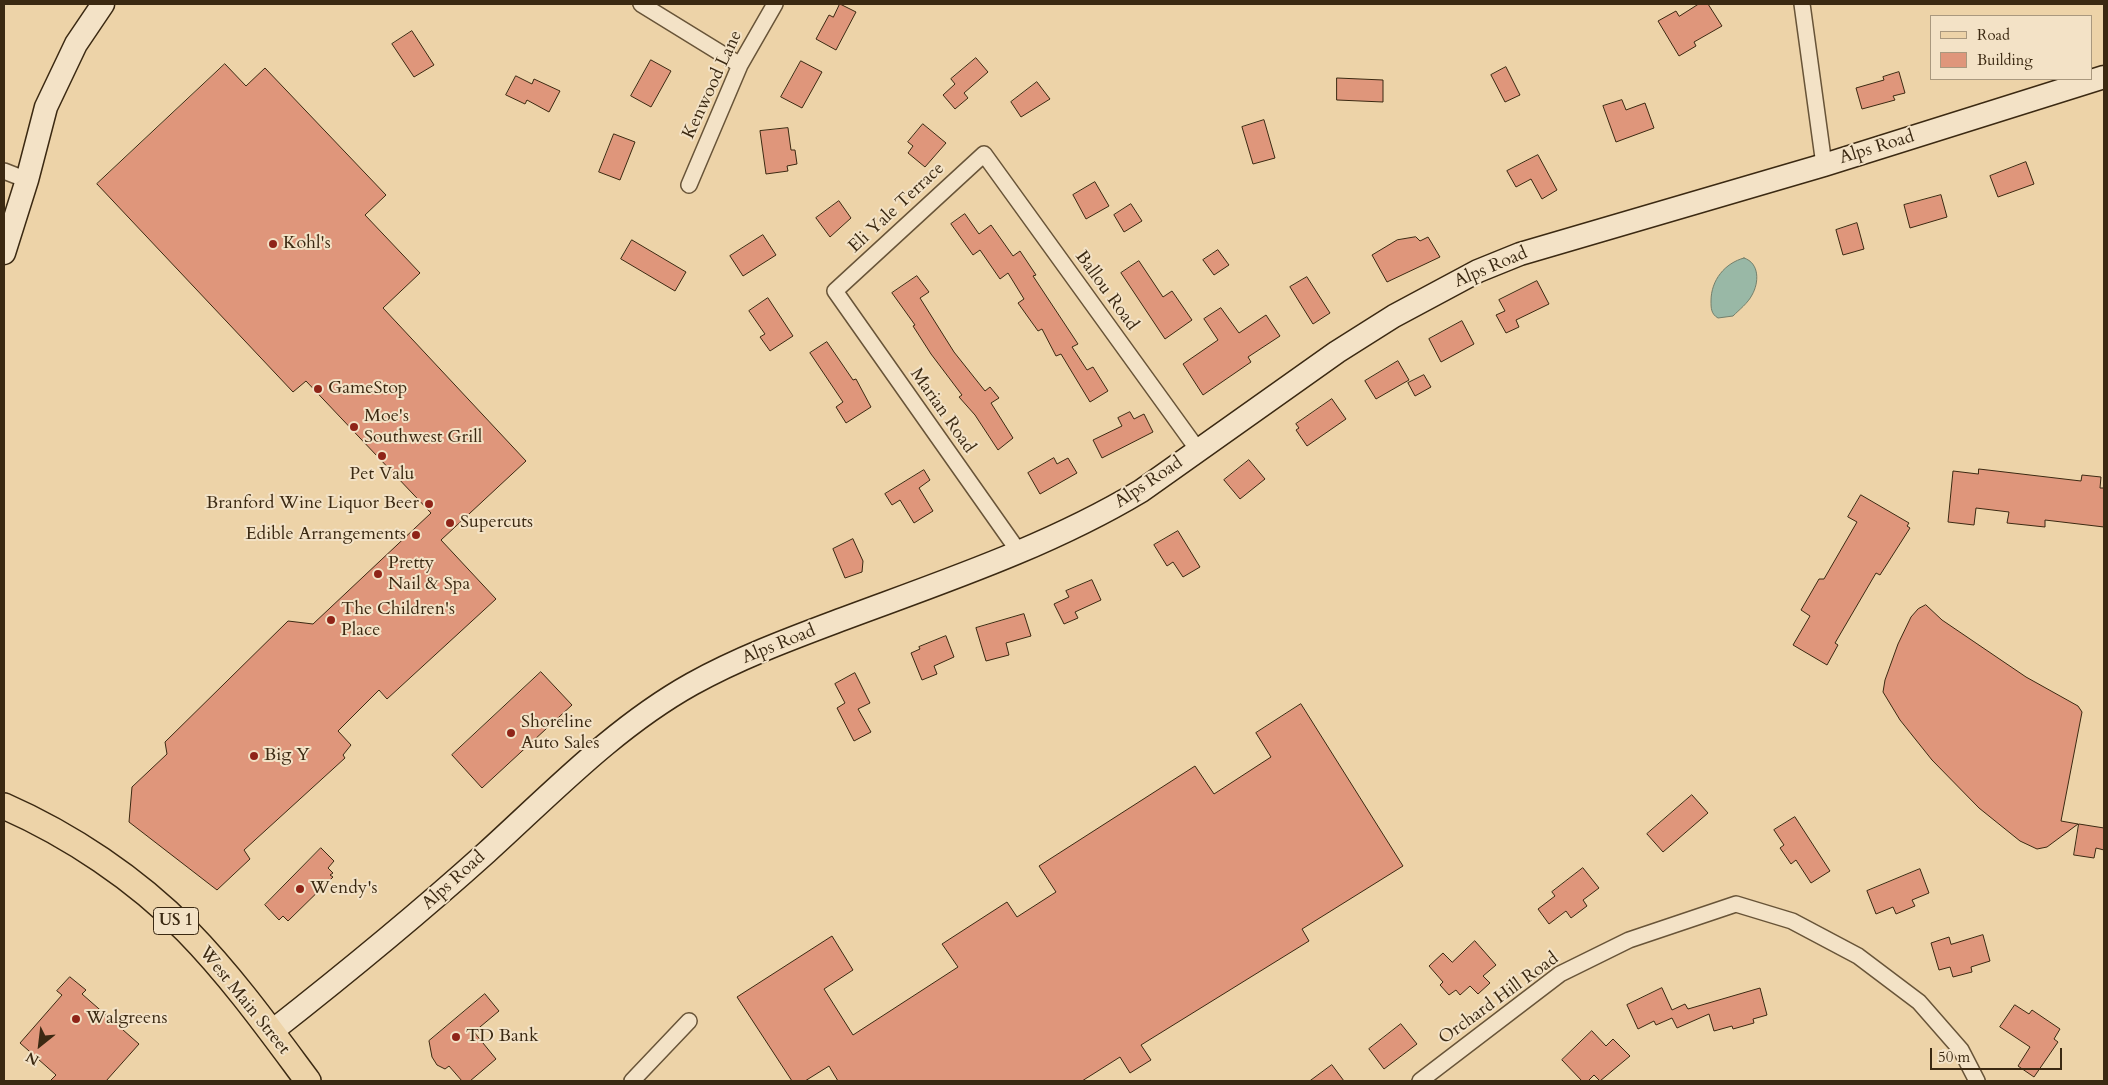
<!DOCTYPE html>
<html>
<head>
<meta charset="utf-8">
<style>
	body { margin:0 }
	#map { position:relative; width:2108px; height:1085px; overflow:hidden; background:#edd3a8; font-family:Cardo,serif }
	canvas { display:block }
	.frame { position:absolute; inset:0; border:5px solid #3b2912; pointer-events:none }
	.legend { position:absolute; left:1930px; top:15px; width:162px; height:65px; box-sizing:border-box; background:#f3e2c6; border:1px solid #a9987e; margin:0; padding:6px 9px; list-style:none; font-size:15px; color:#3b2912 }
	.legend li { display:flex; align-items:center; gap:10px; height:25px }
	.legend b { width:25px; border:1px solid #a9987e }
	.north { position:absolute; left:15px; top:1020px; width:50px; height:50px; -webkit-text-stroke:4px #f3e2c6; paint-order:stroke; rotate:209deg; font-size:14px; font-weight:700; line-height:20px; text-align:center; color:#3b2912 }
	.north::after { content:''; display:block; margin:auto; width:18px; height:22px; background:#3b2912; clip-path:polygon(50% 0,100% 100%,50% 72%,0 100%) }
	.scale { position:absolute; left:1930px; top:1048px; width:132px; height:22px; box-sizing:border-box; border:2px solid #3b2912; border-top:0; padding-left:6px; font-size:15px; line-height:18px; white-space:nowrap; color:#3b2912; -webkit-text-stroke:4px #f3e2c6; paint-order:stroke }
</style>
</head>
<body>
<div id="map">
<canvas width="2108" height="1085"></canvas>
<div class="frame"></div>
<ul class="legend">
<li><b style="height:6px;background:#edd3a8"></b>Road</li>
<li><b style="height:14px;background:#df967b"></b>Building</li>
</ul>
<div class="north">N</div>
<div class="scale">50 m</div>
</div>
<script>
const c = document.querySelector('canvas').getContext('2d');
c.lineJoin = 'round';
function fillPath(path, color) {
  c.fillStyle = color;
  c.fill(path, 'evenodd');
}
function stroke(path, color, width, dash) {
  c.strokeStyle = color;
  c.lineWidth = width;
  c.lineCap = dash ? 'butt' : 'round';
  c.setLineDash(dash || []);
  c.stroke(path);
}
function write(font, color, halo, rows, align = 'center') {
  c.font = font + ' Cardo,serif';
  c.lineWidth = 4;
  c.setLineDash([]);
  c.textBaseline = 'middle';
  c.strokeStyle = halo;
  c.fillStyle = color;
  for (const [text, x, y, turn = 0] of rows) {
    c.save();
    c.translate(x, y);
    c.rotate((+turn || 0) * Math.PI / 180);
    c.textAlign = isNaN(turn) ? turn : align;
    if (halo) c.strokeText(text, 0, 0);
    c.fillText(text, 0, 0);
    c.restore();
  }
}
const water = new Path2D(`
	M1744,258C1760,263 1759,283 1752,295C1748,303 1739,310 1733,316L1718,318C1711,314 1711,308 1711,301C1711,280 1725,263 1744,258Z`);
const building = new Path2D(`
	M840,4L856,12L836,50L816,39L829,15L833,17Z
	M1699,4H1708L1722,26L1694,42L1696,46L1679,56L1658,21L1676,11L1679,16Z
	M412,31L434,65L414,77L392,44Z
	M976,58L988,72L964,93L968,98L955,109L943,95L955,84L951,79Z
	M651,60L671,71L651,107L631,96Z
	M801,61L822,72L802,108L781,97Z
	M225,64L246,86L265,68L386,195L365,215L420,273L383,308L526,461L441,540L496,599L387,699L379,690L338,731L351,745L343,755L345,758L244,850L250,859L217,890L129,822L132,787L167,754L165,742L288,621L313,624L431,513L306,381L293,392L97,184Z
	M1506,67L1520,95L1505,102L1491,75Z
	M1899,72L1905,93L1893,96L1895,100L1862,109L1856,88L1884,80L1883,77Z
	M516,76L532,84L534,79L560,91L549,112L527,100L525,104L506,95Z
	M1337,78L1383,80V102L1337,100Z
	M1037,82L1050,99L1021,117L1011,102Z
	M1622,100L1626,110L1645,103L1654,128L1616,142L1603,106Z
	M1264,120L1275,158L1253,164L1242,127Z
	M923,124L946,143L925,167L908,153L913,146L908,142Z
	M788,128L791,150H795L797,164L787,166L788,171L766,174L760,131Z
	M614,134L635,142L620,180L599,172Z
	M1538,155L1557,190L1542,199L1531,179L1516,187L1507,171Z
	M2026,162L2034,184L1998,197L1990,176Z
	M1095,182L1109,206L1086,219L1073,195Z
	M1941,195L1947,217L1910,228L1904,205Z
	M839,201L851,218L830,237L816,218Z
	M1131,204L1142,221L1124,232L1114,215Z
	M965,214L979,234L991,225L1013,256L1020,251L1036,275L1033,276L1078,344L1072,347L1087,370L1093,367L1108,391L1090,402L1061,354L1056,356L1042,329L1038,331L1018,303L1024,299L1008,273L1000,279L980,250L973,255L951,224Z
	M1857,223L1864,249L1843,255L1836,230Z
	M763,235L776,255L743,276L730,256Z
	M1416,237L1420,241L1428,237L1440,257L1387,282L1372,255L1397,240Z
	M632,240L686,272L675,291L621,259Z
	M1218,250L1229,265L1214,275L1203,260Z
	M1139,261L1163,297L1172,291L1192,320L1165,339L1121,273Z
	M917,276L929,292L920,298L954,352L985,391L990,387L999,398L991,403L1013,438L998,450L975,415L959,397L962,395L931,354L913,326L915,325L892,293Z
	M1307,277L1330,313L1313,324L1290,287Z
	M1537,281L1549,304L1516,320L1519,327L1506,333L1496,315L1505,311L1499,300Z
	M768,298L793,336L770,351L760,337L765,334L749,311Z
	M1221,308L1239,333L1266,315L1280,336L1248,357L1251,362L1203,395L1183,364L1218,340L1204,319Z
	M1462,321L1474,344L1441,362L1429,339Z
	M827,342L853,380L856,379L871,407L846,423L836,407L843,402L810,353Z
	M1398,361L1409,380L1376,399L1365,381Z
	M1424,375L1431,387L1415,396L1408,383Z
	M1332,399L1346,419L1307,446L1296,430L1299,428L1296,424Z
	M1130,412L1134,419L1144,414L1153,432L1102,458L1093,440L1122,426L1118,418Z
	M1054,458L1057,464L1068,458L1077,473L1040,494L1028,473Z
	M1249,460L1265,479L1240,499L1224,480Z
	M1979,469L2081,481L2082,475L2101,477L2100,488H2104V527L2045,520V527L2007,523L2009,512L1976,508L1974,525L1948,522L1953,471L1978,474Z
	M924,470L930,480L919,488L933,511L914,523L900,500L892,505L885,494Z
	M1861,495L1909,523L1907,526L1910,528L1880,575L1876,573L1835,643L1838,645L1827,665L1793,645L1810,616L1801,610L1819,579H1824L1857,522L1848,517Z
	M1178,531L1200,567L1183,577L1173,562L1167,566L1154,545Z
	M853,539L863,561L862,572L845,578L833,549Z
	M1092,580L1101,600L1075,612L1078,618L1064,624L1054,604L1069,597L1066,591Z
	M1926,605L1942,620L2026,677L2078,706L2082,712L2061,821L2078,824L2047,847L2037,849L2020,841L1979,808L1932,760L1900,720L1883,692L1885,680L1898,644L1911,617L1918,609Z
	M1024,614L1031,636L1006,643L1009,655L986,661L976,628Z
	M946,636L954,657L934,666L937,674L922,680L911,653L920,649L919,647Z
	M541,672L572,705L482,788L452,755Z
	M855,673L870,703L858,709L871,732L854,741L837,708L845,703L835,684Z
	M1301,704L1403,866L1302,929L1309,941L1141,1045L1151,1060L1130,1073L1120,1057L1082,1081H838L829,1066L805,1081H792L737,997L832,936L853,970L824,989L853,1035L958,967L942,944L1007,902L1017,917L1056,892L1039,866L1195,766L1214,794L1271,757L1256,733Z
	M1692,795L1708,813L1663,852L1647,834Z
	M1795,817L1830,871L1811,883L1796,860L1791,864L1780,848L1784,845L1774,830Z
	M2079,824L2104,828V850L2096,848L2094,858L2074,855Z
	M321,848L334,861L328,868L333,873L330,875L333,877L288,921L283,916L279,920L265,905Z
	M1583,868L1599,888L1583,900L1587,906L1571,918L1566,911L1549,924L1538,909L1555,896L1552,892Z
	M1920,869L1929,893L1912,900L1915,906L1896,914L1893,907L1876,914L1867,891Z
	M1983,935L1990,961L1971,967L1972,972L1953,977L1950,967L1939,970L1931,943L1949,937L1951,944Z
	M1475,941L1496,965L1483,976L1490,983L1478,994L1470,986L1460,995L1456,990L1449,995L1440,985L1443,982L1429,966L1443,953L1452,962Z
	M70,977L86,990L82,994L139,1044L106,1081H50L56,1075L20,1043L62,995L57,991Z
	M1662,988L1672,1010L1685,1004L1688,1009L1760,988L1767,1015L1753,1019L1754,1023L1733,1029L1732,1026L1714,1031L1709,1014L1677,1028L1672,1018L1656,1025L1654,1021L1638,1029L1627,1005Z
	M485,994L499,1011L474,1032L496,1059L470,1081H462L449,1066L445,1069L437,1065L432,1057L429,1041Z
	M2015,1005L2029,1014L2032,1010L2060,1029L2054,1039L2058,1042L2034,1077L2018,1066L2030,1047L2000,1027Z
	M1401,1024L1417,1044L1384,1069L1369,1049Z
	M1592,1031L1606,1046L1613,1039L1630,1056L1600,1081L1594,1075L1588,1081H1582L1562,1060Z
	M1332,1065L1344,1081H1310Z`);
const street = new Path2D(`
	M641,4L740,65
	M1802,4L1824,165
	M4,171L27,180
	M689,185L740,65L775,4
	M1019,552L835,291L984,154L1198,450
	M632,1081L689,1021
	M1420,1081L1560,974L1629,940L1736,904L1792,921L1858,956L1919,1002L1961,1050L1977,1081`);
const secondary = new Path2D(`
	M4,253L27,180L46,107L76,44L103,4
	M271,1032C345,974 417,915 487,852C552,793 615,727 692,684C737,659 787,640 835,622C939,583 1046,548 1141,491L1337,352L1394,316L1478,271L1520,254L1824,165L2104,77`);
const primary = new Path2D(`
	M4,806C70,835 136,879 187,931C232,977 270,1030 308,1081`);
const markers = [
	[273,244,5,"#8f2418"],
	[318,389,5,"#8f2418"],
	[354,427,5,"#8f2418"],
	[382,456,5,"#8f2418"],
	[429,504,5,"#8f2418"],
	[450,523,5,"#8f2418"],
	[416,535,5,"#8f2418"],
	[378,574,5,"#8f2418"],
	[331,620,5,"#8f2418"],
	[511,733,5,"#8f2418"],
	[254,756,5,"#8f2418"],
	[300,889,5,"#8f2418"],
	[76,1019,5,"#8f2418"],
	[456,1037,5,"#8f2418"]
];
const shields = [
	[176,921,45]
];
const shieldNames = [
	["US 1",176,921]
];
const streetNames = [
	["Kenwood Lane",713,85,-65],
	["Alps Road",1877,148,-17],
	["Eli Yale Terrace",897,208,-43],
	["Alps Road",1491,268,-23],
	["Ballou Road",1106,291,54],
	["Marian Road",942,411,55],
	["Alps Road",1149,483,-34],
	["Alps Road",779,645,-22],
	["Alps Road",454,881,-42],
	["Orchard Hill Road",1499,999,-36],
	["West Main Street",244,1001,51]
];
const poiNames = [
	["Kohl's",283,244],
	["GameStop",328,389],
	["Moe's",364,417],
	["Southwest Grill",364,438],
	["Pet Valu",382,475,"center"],
	["Branford Wine Liquor Beer",419,504,"right"],
	["Supercuts",460,523],
	["Edible Arrangements",406,535,"right"],
	["Pretty",388,564],
	["Nail & Spa",388,585],
	["The Children's",341,610],
	["Place",341,631],
	["Shoreline",521,723],
	["Auto Sales",521,744],
	["Big Y",264,756],
	["Wendy's",310,889],
	["Walgreens",86,1019],
	["TD Bank",466,1037]
];
fillPath(water, '#99b8a6');
stroke(water, '#737f6b', 1);
fillPath(building, '#df967b');
stroke(building, '#3b2912', 1);
stroke(street, '#685438', 18);
stroke(secondary, '#3b2912', 25);
stroke(primary, '#3b2912', 28);
stroke(street, '#f3e2c6', 15);
stroke(secondary, '#f3e2c6', 22);
stroke(primary, '#edd3a8', 25);
for (const [x, y, r, color] of markers) {
  const dot = new Path2D();
  dot.arc(x, y, r, 0, 2 * Math.PI);
  c.fillStyle = color;
  c.fill(dot);
  stroke(dot, '#f3e2c6', 2);
}
for (const [x, y, w] of shields) {
  const box = new Path2D();
  box.roundRect(x - w / 2, y - 13.5, w, 27, 4);
  c.fillStyle = '#f3e2c6';
  c.fill(box);
  stroke(box, '#3b2912', 1);
}
write('bold 16px', '#3b2912', null, shieldNames);
write('18px', '#3b2912', '#f3e2c6', streetNames);
write('18px', '#3b2912', '#f3e2c6', poiNames, 'left');
</script>
</body>
</html>
